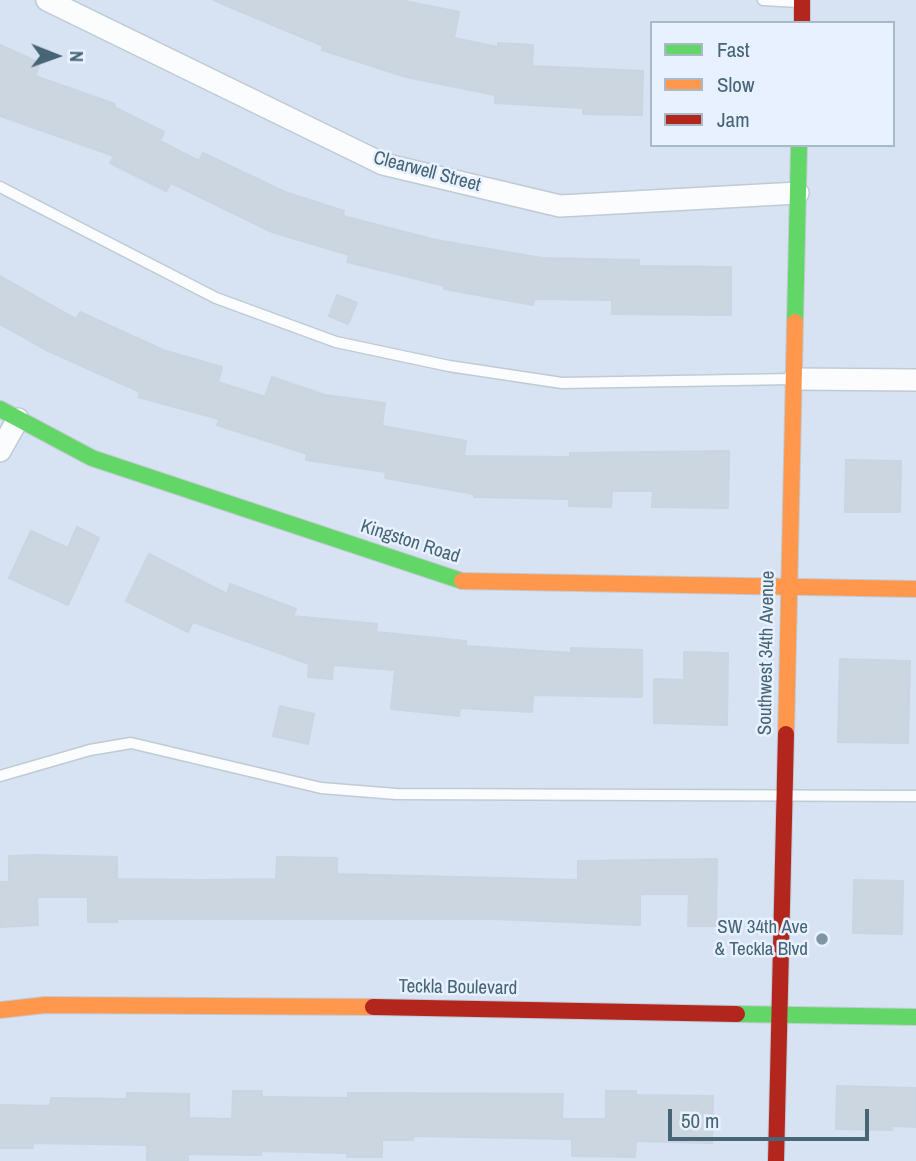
<!DOCTYPE html>
<html>
<head>
<meta charset="utf-8">
<style>
	body { margin:0 }
	#map { position:relative; width:916px; height:1161px; overflow:hidden; background:#e7edf7; font-family:"Archivo Narrow",sans-serif }
	canvas { display:block }
	.legend { position:absolute; left:650px; top:21px; width:245px; height:126px; box-sizing:border-box; background:#e8f1ff; border:2px solid #a8b9c8; margin:0; padding:9px 12px; list-style:none; font-size:21px; color:#476575 }
	.legend li { display:flex; align-items:center; gap:14px; height:35px }
	.legend b { width:35px; border:2px solid #a8b9c8 }
	.north { position:absolute; left:21px; top:21px; width:70px; height:70px; -webkit-text-stroke:5px #e8f1ff; paint-order:stroke; rotate:91deg; font-size:19px; font-weight:700; line-height:28px; text-align:center; color:#476575 }
	.north::after { content:''; display:block; margin:auto; width:24px; height:32px; background:#476575; clip-path:polygon(50% 0,100% 100%,50% 72%,0 100%) }
	.scale { position:absolute; left:668px; top:1109px; width:201px; height:32px; box-sizing:border-box; border:4px solid #476575; border-top:0; padding-left:9px; font-size:21px; line-height:24px; white-space:nowrap; color:#476575; -webkit-text-stroke:5px #e8f1ff; paint-order:stroke }
</style>
</head>
<body>
<div id="map">
<canvas width="916" height="1161"></canvas>
<ul class="legend">
<li><b style="height:9px;background:#63d668"></b>Fast</li>
<li><b style="height:9px;background:#ff974d"></b>Slow</li>
<li><b style="height:9px;background:#b3261e"></b>Jam</li>
</ul>
<div class="north">N</div>
<div class="scale">50 m</div>
</div>
<script>
const c = document.querySelector('canvas').getContext('2d');
c.lineJoin = 'round';
function fillPath(path, color) {
  c.fillStyle = color;
  c.fill(path, 'evenodd');
}
function stroke(path, color, width, dash) {
  c.strokeStyle = color;
  c.lineWidth = width;
  c.lineCap = dash ? 'butt' : 'round';
  c.setLineDash(dash || []);
  c.stroke(path);
}
function write(font, color, halo, rows, align = 'center') {
  c.font = font + ' "Archivo Narrow",sans-serif';
  c.lineWidth = 5;
  c.setLineDash([]);
  c.textBaseline = 'middle';
  c.strokeStyle = halo;
  c.fillStyle = color;
  for (const [text, x, y, turn = 0] of rows) {
    c.save();
    c.translate(x, y);
    c.rotate((+turn || 0) * Math.PI / 180);
    c.textAlign = isNaN(turn) ? turn : align;
    if (halo) c.strokeText(text, 0, 0);
    c.fillText(text, 0, 0);
    c.restore();
  }
}
const residential = new Path2D(`
	M0,0H916V1161H0ZM652,23H893V145H652Z`);
const building = new Path2D(`
	M213,0H400L459,12L454,38L498,47V43L533,45L532,66L643,71L642,115L583,114V108L495,103V95L406,77L322,50L323,46Z
	M0,45L40,63L35,76L115,104L114,107L164,132L160,141L199,161L203,153L285,192L344,211L343,216L436,240L542,258L639,260V266L731,267V315L612,314V300L534,299L533,305L444,289L445,286L347,262L349,255L272,232L171,183L166,191L110,163L114,156L0,116Z
	M0,276L76,319L80,312L163,350L222,367L218,382L265,397L272,377L325,395L385,403L382,426L466,441L464,456L570,457V453L729,451L728,508L652,507L653,491H612L611,507L569,506V499L474,497V494L385,478L386,472L306,460L307,454L217,425L219,419L138,397L140,392L46,350L0,324Z
	M337,295L357,303L348,324L329,316Z
	M846,460L901,461L900,512H845Z
	M77,527L99,538L68,605L9,578L31,531L68,548Z
	M149,554L227,594L230,584L296,609L293,616L377,624L376,632L466,641V646L571,653V648L642,650V697L533,695L532,712L460,708L459,716L391,709L395,670L333,665L332,679L308,677L309,664L193,622L188,632L126,601Z
	M684,652L728,653L727,725L654,723V679L684,680Z
	M840,659L910,661L908,743L838,742Z
	M280,706L314,714L308,744L273,736Z
	M35,855L117,857V879L202,880L276,879L277,857L337,858V874L578,880V861L717,859L716,926H688L689,894H640V925L494,919H117V922H88V897H37L38,925L0,927V882H9V856Z
	M854,880L903,881L902,934L853,933Z
	M837,1086L916,1088V1127L892,1126V1130L836,1129Z
	M233,1091H262V1097L348,1098V1093L563,1094L562,1119H606V1091H636V1095L713,1096L712,1143L636,1141L635,1157L572,1156V1139L413,1136V1140H382V1157H347V1153L261,1151V1155L188,1154V1161H147V1145L33,1143V1148H0V1105L50,1106L51,1098L127,1099V1093L189,1094V1118L232,1119Z`);
const lane = new Path2D(`
	M763,0L798,2
	M0,187L216,298L336,342L449,366L562,383L792,379
	M0,776L90,750L131,743L321,788L396,794L916,796`);
const street = new Path2D(`
	M47,0L383,164L560,206L798,193
	M794,379L916,380
	M0,451L18,419`);
const fast = new Path2D(`
	M795,322L799,145
	M0,409L92,458L462,581
	M737,1014L916,1017`);
const slow = new Path2D(`
	M462,581L916,589
	M786,734L795,322
	M0,1010L45,1005L373,1007`);
const jam = new Path2D(`
	M802,0V23
	M373,1007L737,1014
	M776,1161L786,734`);
const markers = [
	[822,939,7,"#7f95a2"]
];
const streetNames = [
	["Clearwell Street",427,172,15],
	["Kingston Road",410,542,18],
	["Southwest 34th Avenue",767,653,-89],
	["Teckla Boulevard",458,988,1]
];
const poiNames = [
	["SW 34th Ave",808,928],
	["& Teckla Blvd",808,950]
];
fillPath(residential, '#d7e3f3');
fillPath(building, '#cbd6e0');
stroke(building, '#c9d5e0', 2);
stroke(lane, '#bfcbd3', 13);
stroke(street, '#bfcbd3', 24);
stroke(fast, '#c1cbd5', 18);
stroke(slow, '#c1cbd5', 18);
stroke(jam, '#c1cbd5', 18);
stroke(lane, '#fbfcfe', 10);
stroke(street, '#fbfcfe', 21);
stroke(fast, '#63d668', 16);
stroke(slow, '#ff974d', 16);
stroke(jam, '#b3261e', 16);
for (const [x, y, r, color] of markers) {
  const dot = new Path2D();
  dot.arc(x, y, r, 0, 2 * Math.PI);
  c.fillStyle = color;
  c.fill(dot);
  stroke(dot, '#e8f1ff', 2.5);
}
write('19px', '#476575', '#e8f1ff', streetNames);
write('19px', '#476575', '#e8f1ff', poiNames, 'right');
</script>
</body>
</html>
